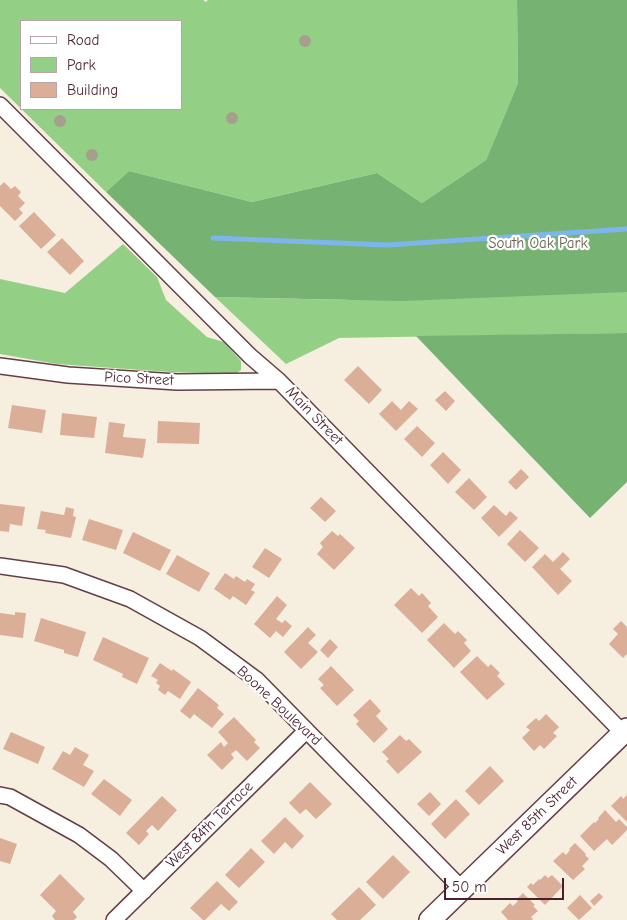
<!DOCTYPE html>
<html>
<head>
<meta charset="utf-8">
<style>
	body { margin:0 }
	#map { position:relative; width:627px; height:920px; overflow:hidden; background:#f6efdf; font-family:"Comic Neue",sans-serif }
	canvas { display:block }
	.legend { position:absolute; left:20px; top:20px; width:162px; height:90px; box-sizing:border-box; background:#fff; border:1px solid #b7a5aa; margin:0; padding:6px 9px; list-style:none; font-size:15px; color:#4a1f2b }
	.legend li { display:flex; align-items:center; gap:10px; height:25px }
	.legend b { width:25px; border:1px solid #b7a5aa }
	.scale { position:absolute; left:444px; top:878px; width:120px; height:22px; box-sizing:border-box; border:2px solid #4a1f2b; border-top:0; padding-left:6px; font-size:15px; line-height:18px; white-space:nowrap; color:#4a1f2b; -webkit-text-stroke:4px #fff; paint-order:stroke }
</style>
</head>
<body>
<div id="map">
<canvas width="627" height="920"></canvas>
<ul class="legend">
<li><b style="height:6px;background:#fff"></b>Road</li>
<li><b style="height:14px;background:#93d085"></b>Park</li>
<li><b style="height:14px;background:#dbae98"></b>Building</li>
</ul>
<div class="scale">50 m</div>
</div>
<script>
const c = document.querySelector('canvas').getContext('2d');
c.lineJoin = 'round';
function fillPath(path, color) {
  c.fillStyle = color;
  c.fill(path, 'evenodd');
}
function stroke(path, color, width, dash) {
  c.strokeStyle = color;
  c.lineWidth = width;
  c.lineCap = dash ? 'butt' : 'round';
  c.setLineDash(dash || []);
  c.stroke(path);
}
function write(font, color, halo, rows, align = 'center') {
  c.font = font + ' "Comic Neue",sans-serif';
  c.lineWidth = 4.5;
  c.setLineDash([]);
  c.textBaseline = 'middle';
  c.strokeStyle = halo;
  c.fillStyle = color;
  for (const [text, x, y, turn = 0] of rows) {
    c.save();
    c.translate(x, y);
    c.rotate((+turn || 0) * Math.PI / 180);
    c.textAlign = isNaN(turn) ? turn : align;
    if (halo) c.strokeText(text, 0, 0);
    c.fillText(text, 0, 0);
    c.restore();
  }
}
const green = new Path2D(`
	M0,0H203L206,2L208,0H517L518,83L486,160L422,203L377,173L252,202L129,171L106,192L0,88ZM21,21H181V109H21Z
	M627,0V333L339,338L286,364L215,297L349,300L601,58Z
	M123,244L157,277L166,300L207,337L224,342L241,361V370L235,374L170,372L57,364L0,354V279L65,293Z`);
const forest = new Path2D(`
	M517,0H627V292L402,301L215,297L106,192L129,171L252,202L377,173L422,203L486,160L518,83Z
	M627,333V482L590,518L416,336Z`);
const stream = new Path2D(`
	M213,238L388,245L627,229`);
const building = new Path2D(`
	M4,182L11,189L15,186L21,192L18,196L25,203L19,209L23,213L15,221L0,206V186Z
	M34,212L56,235L41,249L19,226Z
	M62,238L84,261L70,275L47,252Z
	M358,366L382,390L369,404L344,380Z
	M445,391L455,401L446,411L435,400Z
	M392,401L401,410L409,401L418,409L396,431L379,414Z
	M12,405L46,410L42,433L8,428Z
	M62,413L97,417L94,438L60,435Z
	M158,421L200,423L199,444L157,443Z
	M109,422L125,424L123,437L146,439L143,458L105,453Z
	M417,426L435,443L422,457L404,439Z
	M443,452L461,470L448,484L430,465Z
	M521,469L529,477L516,490L508,482Z
	M469,478L487,497L474,510L455,492Z
	M321,497L336,511L325,522L310,508Z
	M0,504L25,507L22,526L10,524L9,532L0,531Z
	M494,505L506,516L510,511L518,518L499,537L481,518Z
	M66,507L74,509L73,516L76,517L71,538L45,533L46,530L37,529L41,511L64,515Z
	M89,519L123,530L116,550L82,540Z
	M520,530L539,548L525,562L507,544Z
	M332,531L338,536L340,534L355,548L334,570L317,554L323,547L320,543Z
	M133,532L171,550L160,571L123,553Z
	M265,548L282,559L269,578L252,567Z
	M563,552L570,559L560,569L572,581L558,595L532,567L545,554L553,562Z
	M177,555L210,573L199,592L166,574Z
	M225,573L234,579L236,576L245,582L247,579L255,584L251,590L255,592L246,605L233,596L230,600L214,589Z
	M411,588L419,596L422,593L431,603L428,606L438,617L422,633L394,605Z
	M277,596L287,605L276,619L282,623L285,620L292,626L283,637L276,631L270,638L254,624Z
	M15,612L26,613L23,638L0,635V613L15,615Z
	M41,618L86,632L78,657L64,653V650L34,641Z
	M621,621L627,627V654L623,658L609,644L618,634L613,629Z
	M444,623L455,634L458,631L467,640L464,643L471,651L454,668L427,640Z
	M308,627L316,635L308,643L318,652L301,669L284,652Z
	M103,637L149,658L137,684L122,677L123,674L93,660Z
	M330,639L338,647L328,658L320,650Z
	M477,656L488,667L491,664L500,673L497,676L505,684L487,700L460,672Z
	M160,663L172,671L173,669L191,682L180,699L168,691L165,695L158,690L160,686L156,683L158,680L151,676Z
	M331,666L354,690L337,706L320,688L324,685L318,679Z
	M198,688L219,705L217,708L224,714L212,728L194,714L190,719L180,711Z
	M370,699L381,711L376,716L388,729L374,743L356,724L359,721L353,715Z
	M546,714L559,727L553,733L557,736L544,749L540,745L534,751L522,738L530,730L526,727L536,718L539,721Z
	M234,717L256,740L254,742L260,748L247,761L236,750L231,754L234,758L222,770L207,755L221,742L224,747L228,743L218,732Z
	M11,732L45,747L38,764L3,749Z
	M400,735L406,741L409,739L422,752L398,774L386,761L389,759L382,752Z
	M75,747L89,755L83,765L94,771L84,787L52,769L63,751L70,755Z
	M490,766L504,781L479,805L465,791Z
	M104,779L132,800L120,816L91,794Z
	M310,782L332,804L316,819L306,809L300,814L289,803Z
	M430,792L441,804L429,816L417,804Z
	M627,795V822L611,806L621,796L623,799Z
	M162,796L177,810L158,831L152,825L146,831L149,834L139,845L126,833Z
	M456,799L470,814L445,839L431,824Z
	M605,810L616,822L619,819L627,827V830L612,845L607,839L594,851L580,836L594,822L595,823L599,819L598,818Z
	M285,817L304,836L292,849L285,842L274,854L261,841Z
	M0,838L17,844L10,864L0,861Z
	M575,843L586,854L585,855L589,859L582,866L585,869L573,880L553,861L563,852L566,855L570,850L569,849Z
	M251,848L265,862L239,888L225,875Z
	M393,855L410,872L383,899L366,882Z
	M60,874L85,899L73,912L77,917L74,920H55L52,916L56,911L40,895Z
	M545,875L548,878L552,875L563,886L545,905L527,887L531,883L533,885L539,879L540,880Z
	M217,881L238,902L229,911L221,904L205,920H203L190,908Z
	M359,887L376,905L360,920H337L331,914Z
	M523,893L535,905L533,906L538,911L531,917L533,919L532,920H508L501,912L510,903L513,906L518,901L516,900Z
	M599,893L603,897L594,906L590,901Z
	M580,895L592,908L579,920L567,908Z`);
const street = new Path2D(`
	M0,105L250,356L279,381L623,733
	M0,366L68,375L177,382L279,381
	M0,566L64,575L130,599L200,638L257,680L462,889
	M0,795L10,797L79,835L111,859L144,891
	M114,920L306,731`);
const secondary = new Path2D(`
	M430,920L627,729`);
const trees = [
	[305,41],
	[232,118],
	[60,121],
	[92,155]
];
const parkNames = [
	["South Oak Park",538,244]
];
const streetNames = [
	["Pico Street",139,379,3],
	["Main Street",314,416,46],
	["Boone Boulevard",279,706,43],
	["West 85th Street",537,816,-44],
	["West 84th Terrace",210,825,-45]
];
fillPath(green, '#93d085');
fillPath(forest, '#76b272');
stroke(stream, '#7db5ed', 5);
fillPath(building, '#dbae98');
stroke(street, '#643e46', 18);
stroke(secondary, '#643e46', 24);
stroke(street, '#fff', 15);
stroke(secondary, '#fff', 21);
c.fillStyle = '#a69f8d';
for (const [x, y] of trees) {
  c.beginPath();
  c.arc(x, y, 6, 0, 2 * Math.PI);
  c.fill();
}
write('15px', '#645d4a', '#fff', parkNames);
write('15px', '#4a1f2b', '#fff', streetNames);
</script>
</body>
</html>
